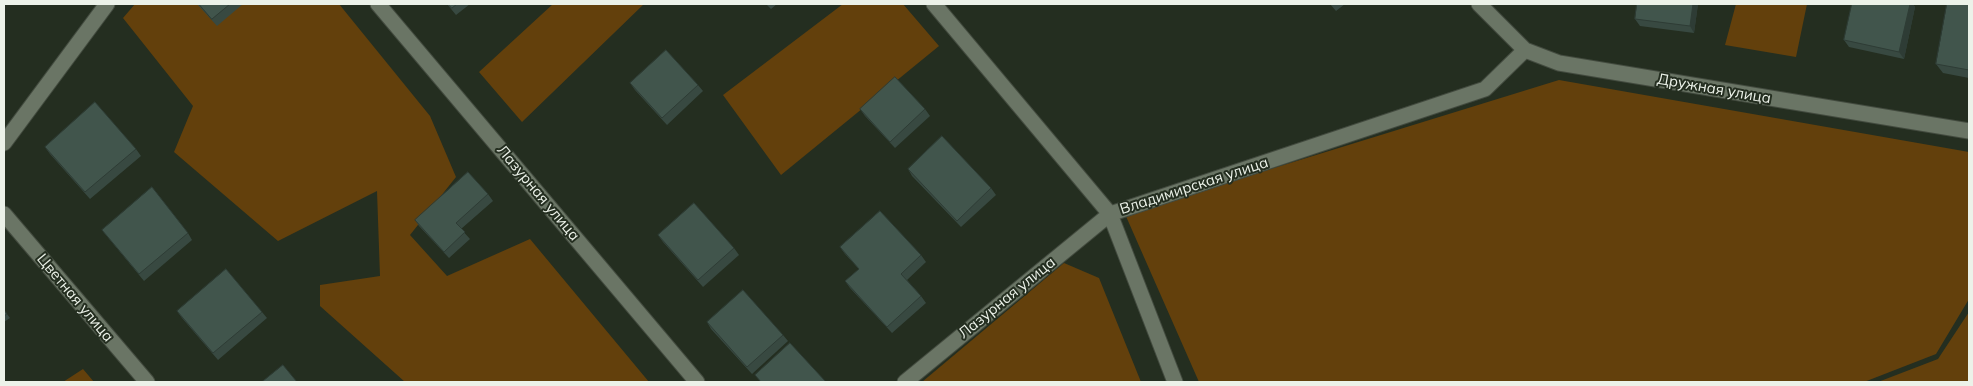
<!DOCTYPE html>
<html>
<head>
<meta charset="utf-8">
<style>
	body { margin:0 }
	#map { position:relative; width:1973px; height:386px; overflow:hidden; background:#242e20; font-family:Mulish,sans-serif }
	canvas { display:block }
	.frame { position:absolute; inset:0; border:5px solid #ecf2e9; pointer-events:none }
</style>
</head>
<body>
<div id="map">
<canvas width="1973" height="386"></canvas>
<div class="frame"></div>
</div>
<script>
const c = document.querySelector('canvas').getContext('2d');
c.lineJoin = 'round';
function fillPath(path, color) {
  c.fillStyle = color;
  c.fill(path, 'evenodd');
}
function stroke(path, color, width, dash) {
  c.strokeStyle = color;
  c.lineWidth = width;
  c.lineCap = dash ? 'butt' : 'round';
  c.setLineDash(dash || []);
  c.stroke(path);
}
function write(font, color, halo, rows, align = 'center') {
  c.font = font + ' Mulish,sans-serif';
  c.lineWidth = 4;
  c.setLineDash([]);
  c.textBaseline = 'middle';
  c.strokeStyle = halo;
  c.fillStyle = color;
  for (const [text, x, y, turn = 0] of rows) {
    c.save();
    c.translate(x, y);
    c.rotate((+turn || 0) * Math.PI / 180);
    c.textAlign = isNaN(turn) ? turn : align;
    if (halo) c.strokeText(text, 0, 0);
    c.fillText(text, 0, 0);
    c.restore();
  }
}
const green = new Path2D(`
	M135,4H339L430,116L456,177L410,235L447,276L530,239L649,382H405L320,306V285L380,276L377,191L278,241L174,152L193,106L123,18Z
	M553,4H644L522,122L479,72Z
	M843,4H903L939,46L781,175L723,95Z
	M1736,4H1807L1796,57L1725,45Z
	M1559,80L1969,152V299L1936,354L1864,382H1199L1125,214Z
	M1064,263L1099,278L1141,382H922Z
	M1969,312V382H1878L1938,359Z
	M83,369L94,382H63Z`);
const minor = new Path2D(`
	M378,4L697,382
	M934,4L1110,214L1175,382
	M1479,4L1525,50L1559,63L1969,131
	M4,143L107,4
	M4,214L147,382
	M905,382L1110,214L1485,89L1525,50`);
const wall = new Path2D(`
	M197,4H243L217,26Z
	M447,4H470L456,15Z
	M766,4H777L771,9Z
	M1330,4H1345L1336,11Z
	M1698,4L1694,33L1640,26L1635,19Z
	M1852,4H1913L1915,7L1904,59L1849,47L1844,40Z
	M1969,4V78L1943,73L1936,64Z
	M630,83L698,85L703,91L667,125L635,90Z
	M860,109H925L930,116L895,148L865,116Z
	M45,147L136,149L141,156L90,199L50,154Z
	M908,169L991,188L996,195L961,227L912,176Z
	M488,194L493,201L461,229L470,239L449,258L419,226L415,220Z
	M102,230L188,233L192,240L144,281Z
	M658,235L734,248L739,255L703,287L663,242Z
	M840,247L921,255L926,262L907,280L921,296L926,303L892,333L850,288L845,281L859,269L845,254Z
	M4,310L10,318L4,322Z
	M177,311L262,312L267,318L218,360L182,318Z
	M707,322L783,335L788,341L752,374L711,329Z`);
const shadedWall = new Path2D(`
	M1693,4H1698L1694,33L1690,26Z
	M1910,4H1913L1915,7L1904,59L1899,52Z`);
const building = new Path2D(`
	M199,4H230L212,19Z
	M448,4H457L452,8Z
	M1637,4H1693L1690,26L1635,19Z
	M1852,4H1910L1899,52L1844,40Z
	M1947,4H1969V70L1936,64Z
	M666,50L698,85L662,118L630,83Z
	M895,77L925,109L890,142L860,109Z
	M95,102L136,149L85,192L45,147Z
	M942,136L991,188L957,221L908,169Z
	M468,172L488,194L456,223L465,232L444,252L415,220Z
	M152,187L188,233L139,274L102,230Z
	M694,203L734,248L698,280L658,235Z
	M880,211L921,255L901,274L921,296L887,327L845,281L859,269L840,247Z
	M226,269L262,312L213,353L177,311Z
	M743,290L783,335L747,367L707,322Z
	M4,310L7,314L4,316Z
	M790,343L826,382H761L755,375Z
	M283,365L297,382H262Z`);
const streetNames = [
	["Дружная улица",1714,89,10],
	["Владимирская улица",1194,186,-18],
	["Лазурная улица",538,193,50],
	["Цветная улица",75,298,50],
	["Лазурная улица",1007,298,-39]
];
fillPath(green, '#63400c');
stroke(minor, '#434b3f', 17);
stroke(minor, '#6a7565', 15);
fillPath(wall, '#384941');
fillPath(shadedWall, '#2e3c35');
fillPath(building, '#41554c');
stroke(building, '#2e3c35', 1);
write('15px', '#ecf2e9', '#242e20', streetNames);
</script>
</body>
</html>
